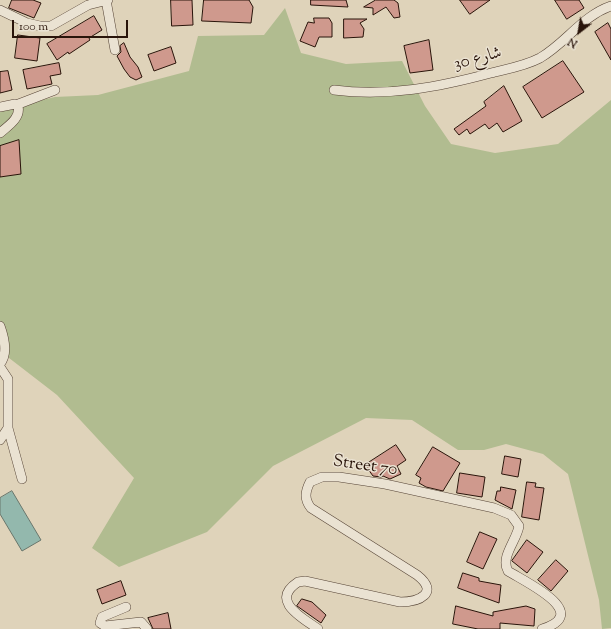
<!DOCTYPE html>
<html>
<head>
<meta charset="utf-8">
<style>
	body { margin:0 }
	#map { position:relative; width:611px; height:629px; overflow:hidden; background:#dfd3ba; font-family:"Sorts Mill Goudy",serif }
	canvas { display:block }
	.north { position:absolute; left:559px; top:12px; width:40px; height:40px; -webkit-text-stroke:3px #eae2d2; paint-order:stroke; rotate:211deg; font-size:11px; font-weight:700; line-height:16px; text-align:center; color:#29140a }
	.north::after { content:''; display:block; margin:auto; width:14px; height:18px; background:#29140a; clip-path:polygon(50% 0,100% 100%,50% 72%,0 100%) }
	.scale { position:absolute; left:12px; top:20px; width:116px; height:18px; box-sizing:border-box; border:2px solid #29140a; border-top:0; padding-left:5px; font-size:12px; line-height:14px; white-space:nowrap; color:#29140a; -webkit-text-stroke:3px #eae2d2; paint-order:stroke }
</style>
</head>
<body>
<div id="map">
<canvas width="611" height="629"></canvas>
<div class="north">N</div>
<div class="scale">100 m</div>
</div>
<script>
const c = document.querySelector('canvas').getContext('2d');
c.lineJoin = 'round';
function fillPath(path, color) {
  c.fillStyle = color;
  c.fill(path, 'evenodd');
}
function stroke(path, color, width, dash) {
  c.strokeStyle = color;
  c.lineWidth = width;
  c.lineCap = dash ? 'butt' : 'round';
  c.setLineDash(dash || []);
  c.stroke(path);
}
function write(font, color, halo, rows, align = 'center') {
  c.font = font + ' "Sorts Mill Goudy",Amiri,serif';
  c.lineWidth = 3;
  c.setLineDash([]);
  c.textBaseline = 'middle';
  c.strokeStyle = halo;
  c.fillStyle = color;
  for (const [text, x, y, turn = 0] of rows) {
    c.save();
    c.translate(x, y);
    c.rotate((+turn || 0) * Math.PI / 180);
    c.textAlign = isNaN(turn) ? turn : align;
    if (halo) c.strokeText(text, 0, 0);
    c.fillText(text, 0, 0);
    c.restore();
  }
}
const green = new Path2D(`
	M285,8L301,53L346,64L402,61L425,106L451,144L495,153L558,144L611,100V628L602,629L599,600L568,474L543,454L506,444L484,450H458L412,420L366,418L273,466L207,532L119,567L92,548L134,478L57,395L0,351V110L55,97L98,95L189,71L198,36L264,35Z`);
const water = new Path2D(`
	M12,491L41,540L22,551L0,514V498Z`);
const building = new Path2D(`
	M12,0H33L41,3L34,18L9,8Z
	M171,0H192L193,25L172,26Z
	M204,0H249L253,7L251,23L202,21Z
	M311,0H346L348,7L311,5Z
	M376,0H394L398,3L400,17L394,18L386,7L373,15V8L364,7Z
	M460,0H490L470,14Z
	M555,0H579L584,8L567,19Z
	M94,16L102,30L89,38L90,40L69,54L68,52L57,60L47,44Z
	M314,18H329L332,23V37H319L315,47L300,41L308,22L314,23Z
	M344,19H367L360,23L364,29L363,37L344,38Z
	M608,23L611,29V60L595,32Z
	M18,35L40,38L37,61L15,58Z
	M429,40L433,70L410,73L404,46Z
	M124,43L130,57L138,67L142,77L136,80L130,77L124,69L117,56L121,52L120,46Z
	M171,47L176,63L154,71L148,55Z
	M563,61L584,92L542,118L523,87Z
	M59,63L61,74L50,76L52,84L27,89L23,70Z
	M8,71L12,90L0,93V72Z
	M504,86L522,121L503,132L497,123L489,129L485,124L470,134L467,129L459,135L454,129L486,106L484,102Z
	M19,140L21,174L0,177V146Z
	M396,445L406,460L397,466L401,474L390,479L383,476L381,477L373,476L365,465Z
	M433,447L460,463L443,491L426,487L419,483L421,478L416,475Z
	M505,456L521,459L518,477L502,474Z
	M460,473L485,477L482,497L457,493Z
	M527,482L536,483L535,487L544,488L539,520L522,517Z
	M501,487L516,490L512,509L495,500L497,491H500Z
	M480,532L497,539L483,569L467,562Z
	M527,540L543,552L527,573L512,561Z
	M556,560L568,571L551,591L538,580Z
	M463,573L479,578V581L501,585L499,603L458,588Z
	M121,581L126,595L102,604L97,590Z
	M302,599L312,602L326,615L321,623L297,606Z
	M456,606L493,616V612L526,606L535,609L534,626L500,623V629H478L453,624Z
	M168,613L171,629H153L148,618Z`);
const minor = new Path2D(`
	M106,0L115,50
	M0,10L27,23L40,26H51L88,5L108,0
	M334,90C388,97 439,87 491,73C507,69 525,66 540,58C566,43 582,16 611,6
	M16,105L55,90
	M0,107L15,104L18,106C21,118 8,126 0,133
	M0,326C4,337 8,354 0,364
	M0,367L8,379V428L22,479
	M0,440L8,428
	M126,607L102,617L100,623L105,626L141,622L147,629
	M318,629C303,618 269,601 298,582L305,581L400,602C419,602 440,593 417,575L311,508C304,499 305,492 310,482L322,477H339L385,484L494,508L511,515L519,526C517,540 500,557 508,571C523,581 594,613 542,629`);
const streetNames = [
	["شارع 30",478,60,-15],
	["Street 70",365,467,8]
];
fillPath(green, '#b1bc90');
fillPath(water, '#93b8ad');
stroke(water, '#69766c', 1);
fillPath(building, '#cf998d');
stroke(building, '#29140a', 1);
stroke(minor, '#564436', 10);
stroke(minor, '#eae2d2', 9);
write('17px', '#29140a', '#eae2d2', streetNames);
</script>
</body>
</html>
